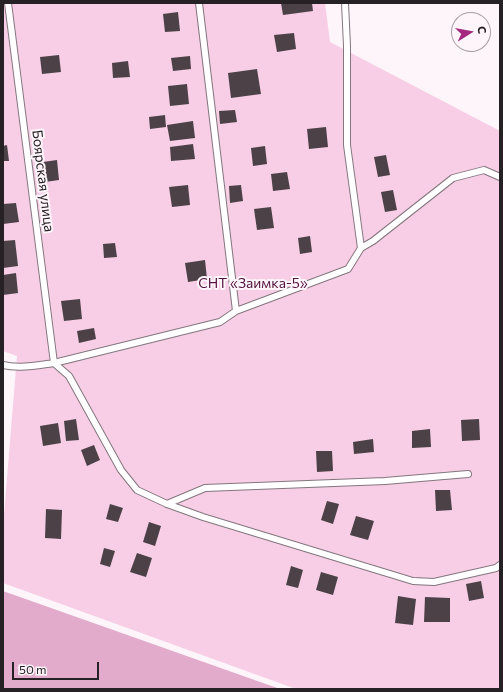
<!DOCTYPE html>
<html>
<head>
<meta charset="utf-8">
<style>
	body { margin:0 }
	#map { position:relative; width:503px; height:692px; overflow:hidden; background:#fef5fa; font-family:Commissioner,sans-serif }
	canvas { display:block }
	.frame { position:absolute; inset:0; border:4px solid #262124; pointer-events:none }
	.north { position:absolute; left:451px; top:12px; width:40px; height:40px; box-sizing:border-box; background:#fef5fa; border:1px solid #a8a0a4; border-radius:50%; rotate:79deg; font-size:11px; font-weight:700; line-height:16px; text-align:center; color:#262124 }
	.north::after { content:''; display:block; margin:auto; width:14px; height:18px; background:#a4287d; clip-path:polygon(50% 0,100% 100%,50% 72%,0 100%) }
	.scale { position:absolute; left:12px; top:662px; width:87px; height:18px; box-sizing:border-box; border:2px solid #262124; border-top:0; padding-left:5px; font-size:12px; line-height:14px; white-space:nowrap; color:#262124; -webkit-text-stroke:3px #fef5fa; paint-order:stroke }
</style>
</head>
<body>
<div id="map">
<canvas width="503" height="692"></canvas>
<div class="frame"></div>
<div class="north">С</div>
<div class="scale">50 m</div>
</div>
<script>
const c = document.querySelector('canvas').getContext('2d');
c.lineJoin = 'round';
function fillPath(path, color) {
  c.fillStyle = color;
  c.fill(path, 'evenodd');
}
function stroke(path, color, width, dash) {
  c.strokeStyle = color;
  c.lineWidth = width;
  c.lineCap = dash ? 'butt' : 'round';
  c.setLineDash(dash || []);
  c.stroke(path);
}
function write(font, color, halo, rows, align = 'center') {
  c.font = font + ' Commissioner,sans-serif';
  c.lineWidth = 4;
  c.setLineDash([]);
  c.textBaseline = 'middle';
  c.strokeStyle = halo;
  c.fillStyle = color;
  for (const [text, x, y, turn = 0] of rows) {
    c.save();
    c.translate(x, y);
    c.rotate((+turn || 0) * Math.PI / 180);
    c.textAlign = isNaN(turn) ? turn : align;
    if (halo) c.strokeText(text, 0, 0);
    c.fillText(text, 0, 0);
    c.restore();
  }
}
const green = new Path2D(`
	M3,3H325L330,42L500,131V689H296L3,583V527L17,356L3,351Z`);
const water = new Path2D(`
	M3,591L280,689H3Z`);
const building = new Path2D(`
	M281,3H312L313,11L283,15Z
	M178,12L180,31L165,32L163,14Z
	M294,33L296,49L277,52L274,35Z
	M59,55L61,72L42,74L40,57Z
	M190,56L191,69L173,71L171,58Z
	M128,61L130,77L113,78L112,63Z
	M257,69L261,94L231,98L228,73Z
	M187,84L189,104L170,106L168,86Z
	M235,110L237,122L220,124L219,111Z
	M165,115L166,127L150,129L149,117Z
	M193,121L195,138L170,141L167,125Z
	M326,127L328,147L309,149L307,129Z
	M193,144L195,159L171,161L170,147Z
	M7,145L9,161H3V146Z
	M265,146L267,164L253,166L251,148Z
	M386,155L390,175L378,177L374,157Z
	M57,160L59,180L45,182L43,162Z
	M287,172L290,189L273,191L271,174Z
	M188,185L190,205L172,207L169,187Z
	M241,185L243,201L230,203L229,186Z
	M393,190L397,210L385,212L381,192Z
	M16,203L19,222L3,224V204Z
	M271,207L274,228L257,230L254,209Z
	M310,236L312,252L300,254L298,238Z
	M15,240L18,266L3,268V241Z
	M115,243L117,257L104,258L103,244Z
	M205,260L207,279L188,282L185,263Z
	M16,273L18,293L3,295V275Z
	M80,299L82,319L64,321L61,301Z
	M94,328L96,339L79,343L77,331Z
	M76,419L79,440L66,441L64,421Z
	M479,419L480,440L462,441L461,420Z
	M58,423L61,443L43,446L40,426Z
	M430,429L431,447L412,448V431Z
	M373,439L374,452L354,454L353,442Z
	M94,445L100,460L87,466L81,450Z
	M316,451H332L333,471L317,472Z
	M435,490H450L452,510L436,511Z
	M327,501L339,504L333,524L321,520Z
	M110,504L123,508L118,522L106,519Z
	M46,509L62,510L61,539L45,538Z
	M356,516L374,521L368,540L350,535Z
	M149,522L161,526L155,546L143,542Z
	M104,548L115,551L110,567L100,564Z
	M137,553L152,558L146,577L130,572Z
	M291,566L303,570L298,588L286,585Z
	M321,572L338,577L333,595L316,590Z
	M481,581L484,598L469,601L466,584Z
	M398,596L416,599L413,625L395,623Z
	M425,597L450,598V622H424Z`);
const service = new Path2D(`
	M8,3L54,363
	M199,3L236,311
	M345,3L347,46V145L361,248
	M54,363L69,376L121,470L137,490L167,504L203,517L413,581L434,582L496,568L500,565
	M3,365C19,369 39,365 54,363L220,322L236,311L348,269L361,248L373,241L453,178L484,170L500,177
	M167,504L205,488L385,481L468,474`);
const streetNames = [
	["Боярская улица",43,181,83]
];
const parkNames = [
	["СНТ «Заимка-5»",253,283]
];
fillPath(green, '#f7cee5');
fillPath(water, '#e3abcb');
fillPath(building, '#4c4147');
stroke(service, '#83767d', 8);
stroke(service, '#fff', 6);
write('14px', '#262124', '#fef5fa', streetNames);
write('14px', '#54143f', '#fef5fa', parkNames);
</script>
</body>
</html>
